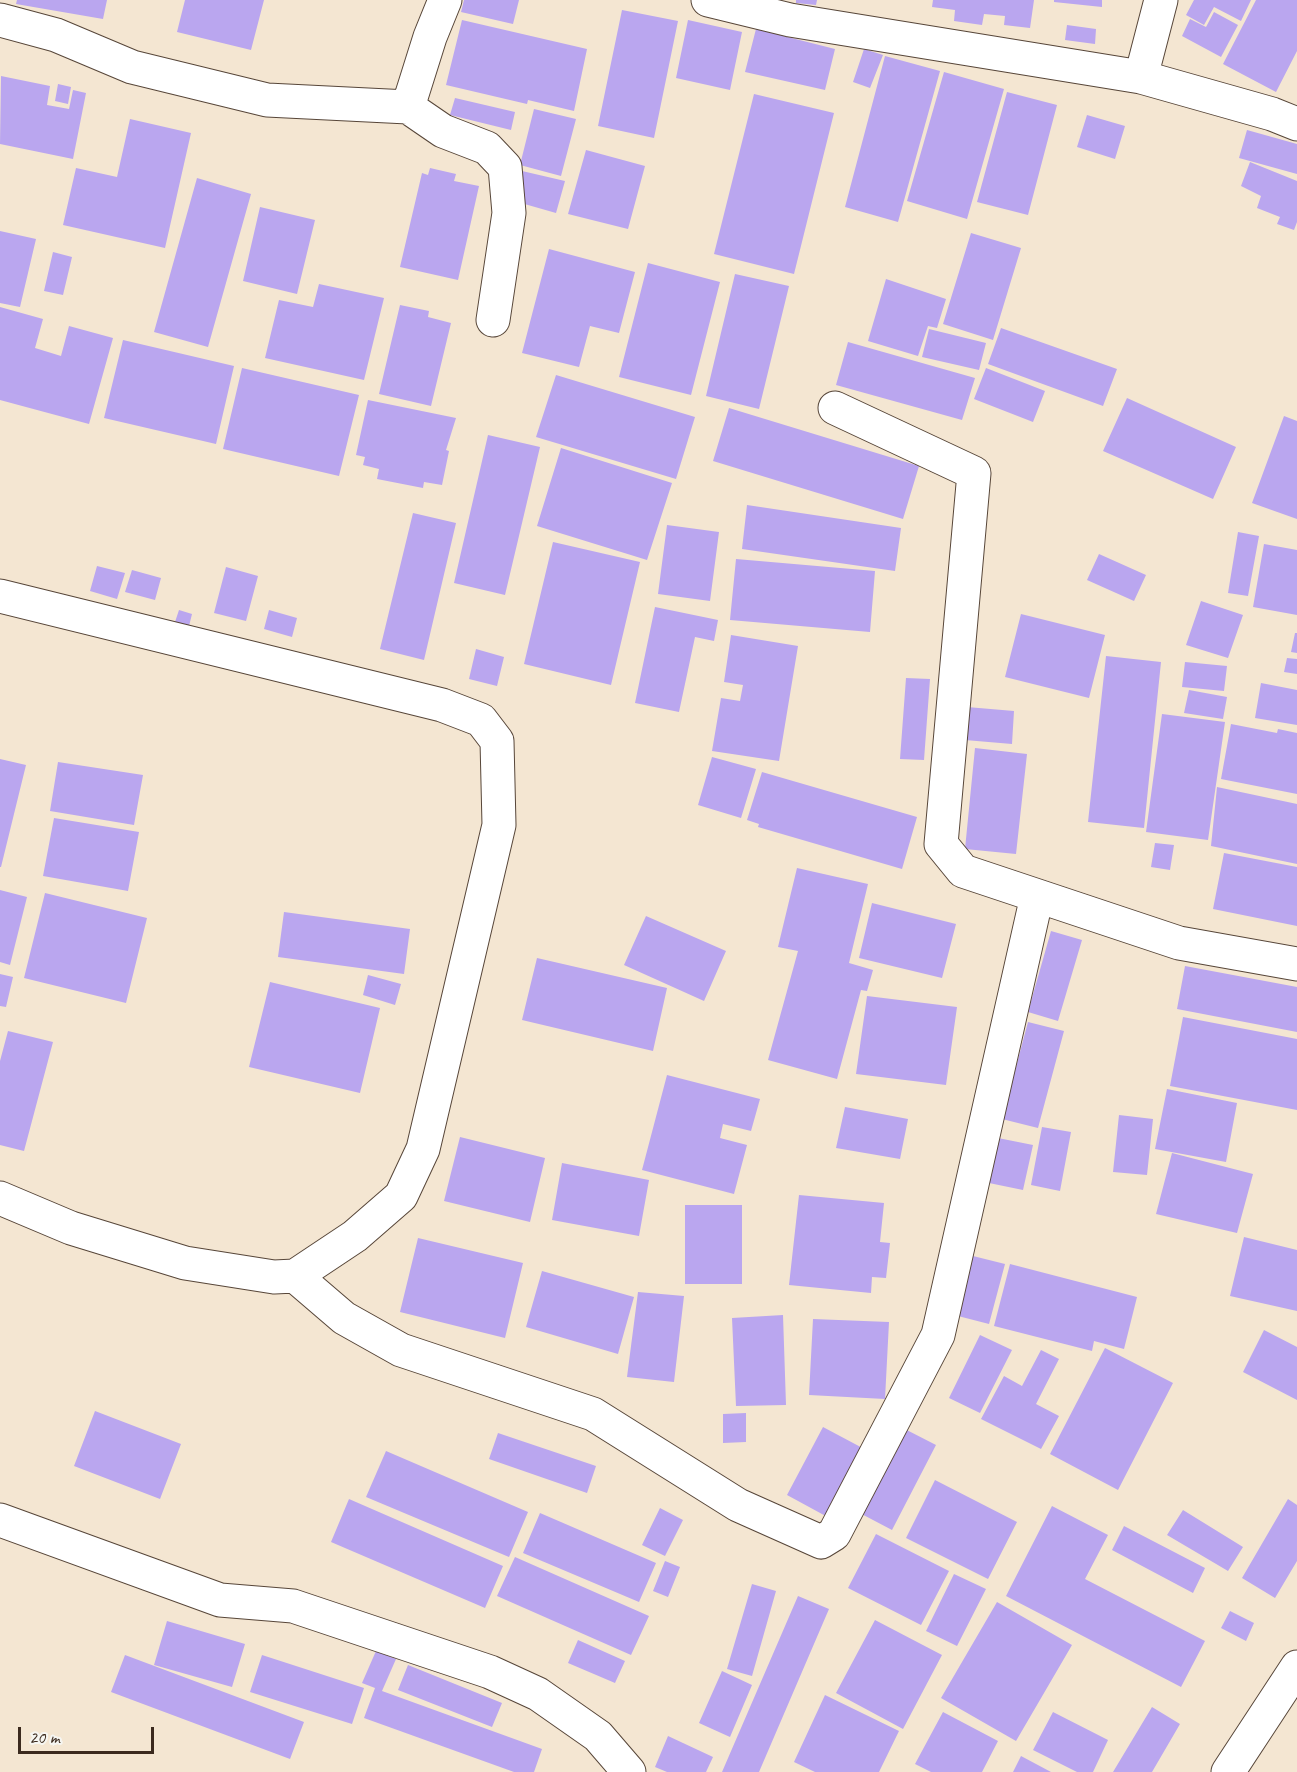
<!DOCTYPE html>
<html>
<head>
<meta charset="utf-8">
<style>
	body { margin:0 }
	#map { position:relative; width:1297px; height:1772px; overflow:hidden; background:#f4e6d2; font-family:Caveat,sans-serif }
	canvas { display:block }
	.scale { position:absolute; left:18px; top:1727px; width:136px; height:27px; box-sizing:border-box; border:3px solid #3b2a1e; border-top:0; padding-left:8px; font-size:18px; line-height:21px; white-space:nowrap; color:#3b2a1e; -webkit-text-stroke:4px #f6f6f2; paint-order:stroke }
</style>
</head>
<body>
<div id="map">
<canvas width="1297" height="1772"></canvas>
<div class="scale">20 m</div>
</div>
<script>
const c = document.querySelector('canvas').getContext('2d');
c.lineJoin = 'round';
function fillPath(path, color) {
  c.fillStyle = color;
  c.fill(path, 'evenodd');
}
function stroke(path, color, width, dash) {
  c.strokeStyle = color;
  c.lineWidth = width;
  c.lineCap = dash ? 'butt' : 'round';
  c.setLineDash(dash || []);
  c.stroke(path);
}
const building = new Path2D(`
	M17,0H107L103,19L16,4Z
	M185,0H264L251,50L177,32Z
	M464,0H519L513,24L461,12Z
	M796,0H817L816,5L796,3Z
	M933,0H1034L1030,28L1004,25L1005,16L984,14L982,25L954,21L955,10L932,7Z
	M1054,0H1102V7L1054,2Z
	M1194,0H1251L1241,21L1214,7L1204,25L1186,15Z
	M1256,0H1297V51L1276,92L1223,64Z
	M622,10L678,21L654,138L598,126Z
	M1214,12L1238,25L1221,57L1182,36L1190,19L1206,27Z
	M462,20L587,49L574,111L528,100L527,104L446,85Z
	M688,20L742,32L730,90L676,78Z
	M1067,25L1096,29L1095,44L1065,40Z
	M756,29L835,49L825,90L745,72Z
	M864,49L883,55L870,88L853,82Z
	M885,56L940,71L898,222L845,207Z
	M944,72L1004,89L967,219L907,201Z
	M1,76L50,86L47,105L69,109L73,90L86,93L73,159L0,144Z
	M58,84L71,87L68,104L55,101Z
	M1007,92L1057,105L1028,215L977,202Z
	M754,94L834,113L794,274L714,254Z
	M455,98L515,112L511,130L450,115Z
	M534,109L576,119L561,176L520,165Z
	M1087,115L1125,126L1115,159L1077,147Z
	M130,119L191,133L165,248L63,225L76,168L117,177Z
	M1247,130L1297,144V174L1239,158Z
	M586,150L645,166L628,229L568,214Z
	M1250,162L1297,181V222L1294,230L1277,224L1280,217L1257,208L1261,196L1241,186Z
	M430,168L456,174L454,181L479,186L458,280L400,267L422,173L428,175Z
	M522,171L565,181L556,213L514,201Z
	M197,178L251,194L208,347L154,332Z
	M260,207L315,220L297,294L243,281Z
	M0,231L36,239L20,307L0,303Z
	M971,233L1021,248L993,340L943,324Z
	M549,249L635,272L619,333L590,326L579,367L522,353Z
	M53,252L72,257L63,295L44,291Z
	M648,263L720,282L691,395L619,377Z
	M735,274L789,286L759,409L706,396Z
	M886,279L946,299L937,328L928,326L918,356L868,341Z
	M319,284L384,298L364,380L265,358L279,300L313,307Z
	M400,305L429,311L428,317L451,323L431,406L379,394Z
	M0,307L43,319L35,348L61,356L69,326L113,338L89,424L0,400Z
	M1001,328L1117,369L1103,406L988,364Z
	M929,329L986,343L979,370L922,357Z
	M123,340L234,366L216,444L104,418Z
	M848,342L975,378L962,420L836,385Z
	M242,368L359,395L339,476L223,449Z
	M986,368L1045,391L1033,422L974,399Z
	M556,375L695,417L676,479L536,437Z
	M1127,398L1236,447L1213,499L1103,451Z
	M368,400L456,418L446,450L449,451L442,485L424,482L423,488L377,479L379,469L363,465L365,457L356,455Z
	M729,408L919,466L903,519L713,461Z
	M1284,416L1297,421V519L1252,503Z
	M488,435L540,447L505,595L454,583Z
	M561,448L672,483L647,560L537,526Z
	M747,505L901,528L895,571L742,549Z
	M413,513L456,523L424,660L380,649Z
	M667,525L719,532L710,601L658,594Z
	M1238,532L1259,536L1248,596L1228,593Z
	M553,542L640,562L611,685L524,664Z
	M1264,544L1297,550V615L1253,607Z
	M1099,554L1146,575L1134,601L1087,580Z
	M736,559L875,571L870,632L730,620Z
	M97,566L125,573L117,599L90,591Z
	M226,567L258,576L246,621L214,613Z
	M132,570L161,578L155,600L125,592Z
	M1201,601L1243,615L1228,658L1186,645Z
	M655,607L718,620L714,641L695,637L679,712L635,703Z
	M179,610L192,614L189,626L175,622Z
	M269,610L297,618L292,637L264,629Z
	M1021,614L1105,635L1089,698L1005,677Z
	M1295,633H1297V653L1291,652Z
	M731,635L798,646L779,761L712,751L721,698L740,701L743,685L724,682Z
	M476,649L504,657L497,686L469,679Z
	M1106,656L1161,662L1144,828L1088,822Z
	M1287,658L1297,659V674L1284,672Z
	M1185,662L1227,666L1224,691L1182,687Z
	M906,678L930,679L924,760L900,759Z
	M1261,683L1297,690V725L1255,718Z
	M1189,690L1227,697L1223,719L1184,713Z
	M967,707L1014,711L1012,744L965,740Z
	M1162,714L1225,722L1208,840L1146,832Z
	M1231,724L1277,733L1278,729L1297,733V794L1221,779Z
	M975,748L1027,754L1016,854L965,849Z
	M712,757L756,769L741,818L698,805Z
	M0,759L26,765L1,867H0Z
	M58,762L143,775L134,825L50,811Z
	M762,772L917,817L902,869L758,827L759,824L747,820Z
	M1217,787L1297,804V864L1211,846Z
	M54,818L139,832L128,891L43,876Z
	M1155,843L1174,845L1170,870L1151,867Z
	M1224,853L1297,867V926L1213,909Z
	M797,868L868,884L849,963L873,970L867,991L861,990L837,1079L768,1060L798,951L778,947Z
	M0,890L27,897L10,965L0,962Z
	M45,893L147,918L126,1003L24,978Z
	M872,903L956,924L942,978L859,958Z
	M284,912L410,929L404,974L278,957Z
	M646,916L726,951L704,1001L624,965Z
	M1051,931L1082,940L1058,1021L1028,1012Z
	M537,958L667,988L653,1051L522,1020Z
	M1185,966L1297,987V1032L1177,1009Z
	M0,974L13,977L6,1007L0,1006Z
	M368,975L401,984L395,1005L363,995Z
	M270,982L380,1008L360,1093L249,1067Z
	M867,996L957,1007L946,1085L856,1074Z
	M1183,1017L1297,1039V1110L1170,1086Z
	M1028,1022L1064,1031L1038,1128L1002,1119Z
	M8,1031L53,1042L24,1151L0,1145V1061Z
	M667,1075L760,1099L751,1131L723,1124L720,1138L747,1145L734,1194L642,1170Z
	M1167,1089L1237,1103L1226,1162L1155,1149Z
	M845,1107L908,1119L900,1159L836,1148Z
	M1119,1115L1153,1119L1147,1175L1113,1172Z
	M1042,1127L1071,1132L1060,1191L1031,1185Z
	M460,1137L545,1158L530,1222L444,1201Z
	M998,1138L1033,1145L1023,1190L989,1183Z
	M1172,1153L1253,1174L1237,1233L1156,1214Z
	M562,1163L649,1180L639,1236L552,1220Z
	M799,1195L884,1203L880,1242L890,1243L886,1278L872,1277L871,1293L789,1285Z
	M685,1205H742V1284H685Z
	M1244,1237L1297,1250V1311L1230,1296Z
	M418,1238L523,1263L505,1338L400,1312Z
	M973,1256L1005,1264L989,1324L958,1316Z
	M1010,1264L1137,1297L1124,1349L1094,1341L1092,1351L994,1326Z
	M542,1271L634,1297L618,1354L526,1327Z
	M638,1292L684,1296L674,1382L627,1377Z
	M783,1315L786,1405L736,1406L732,1318Z
	M813,1319L889,1322L885,1399L809,1395Z
	M1264,1330L1297,1347V1400L1243,1372Z
	M980,1335L1012,1350L980,1413L949,1398Z
	M1105,1348L1173,1383L1118,1490L1050,1454Z
	M1041,1350L1059,1359L1036,1404L1059,1416L1041,1449L981,1419L1004,1376L1022,1386Z
	M95,1411L181,1444L160,1499L74,1466Z
	M746,1413V1442L723,1443V1414Z
	M897,1425L936,1445L892,1530L854,1510Z
	M823,1427L870,1452L833,1520L787,1495Z
	M498,1433L596,1466L587,1493L489,1459Z
	M386,1451L528,1512L509,1557L366,1497Z
	M935,1480L1017,1522L988,1579L906,1538Z
	M349,1499L503,1566L485,1608L331,1542Z
	M1288,1499L1297,1505V1561L1275,1598L1242,1578Z
	M1052,1506L1108,1535L1085,1579L1205,1641L1181,1687L1006,1596Z
	M660,1508L683,1520L665,1556L642,1545Z
	M1183,1510L1243,1547L1228,1571L1167,1535Z
	M540,1513L656,1563L639,1602L523,1553Z
	M1124,1526L1205,1568L1193,1593L1112,1550Z
	M876,1534L949,1571L921,1625L848,1588Z
	M515,1557L649,1616L631,1655L497,1596Z
	M665,1561L680,1567L668,1597L653,1591Z
	M954,1574L986,1589L957,1646L926,1631Z
	M752,1584L776,1591L752,1676L727,1669Z
	M798,1596L829,1609L759,1772H722Z
	M997,1602L1072,1645L1016,1741L941,1698Z
	M1230,1611L1254,1623L1246,1641L1221,1628Z
	M875,1620L942,1655L903,1729L836,1693Z
	M167,1621L245,1644L232,1687L154,1665Z
	M578,1640L625,1661L615,1683L568,1663Z
	M376,1651L396,1659L382,1691L542,1749L534,1772H514L364,1718L375,1688L362,1683Z
	M125,1655L304,1722L290,1759L111,1692Z
	M262,1655L364,1688L352,1724L250,1692Z
	M408,1665L502,1703L492,1727L398,1690Z
	M722,1671L752,1685L730,1737L699,1723Z
	M825,1695L899,1731L879,1772H815L794,1762Z
	M1152,1707L1180,1724L1152,1772H1113Z
	M943,1712L998,1741L982,1772H931L915,1764Z
	M1053,1712L1108,1740L1093,1772H1077L1033,1750Z
	M668,1736L713,1757L706,1772H667L655,1767Z
	M1021,1756L1051,1772H1013Z`);
const street = new Path2D(`
	M708,0L790,20L1141,77L1272,114L1297,124
	M0,20L56,35L132,67L267,100L408,107L443,131L487,148L505,167L509,213L493,320
	M1141,77L1161,0
	M408,107L430,37L445,0
	M835,408L974,473L941,844L963,871L1179,943L1297,964
	M0,596L442,705L481,720L497,741L499,825L423,1149L401,1196L355,1236L295,1276L274,1277L185,1263L71,1228L0,1198
	M295,1276L344,1318L401,1350L593,1414L738,1505L821,1542L834,1534L938,1335L1037,896
	M0,1520L220,1600L293,1606L490,1672L538,1694L598,1736L629,1772
	M1228,1772L1297,1667`);
fillPath(building, '#baa6ef');
stroke(street, '#574639', 35);
stroke(street, '#fff', 33);
</script>
</body>
</html>
